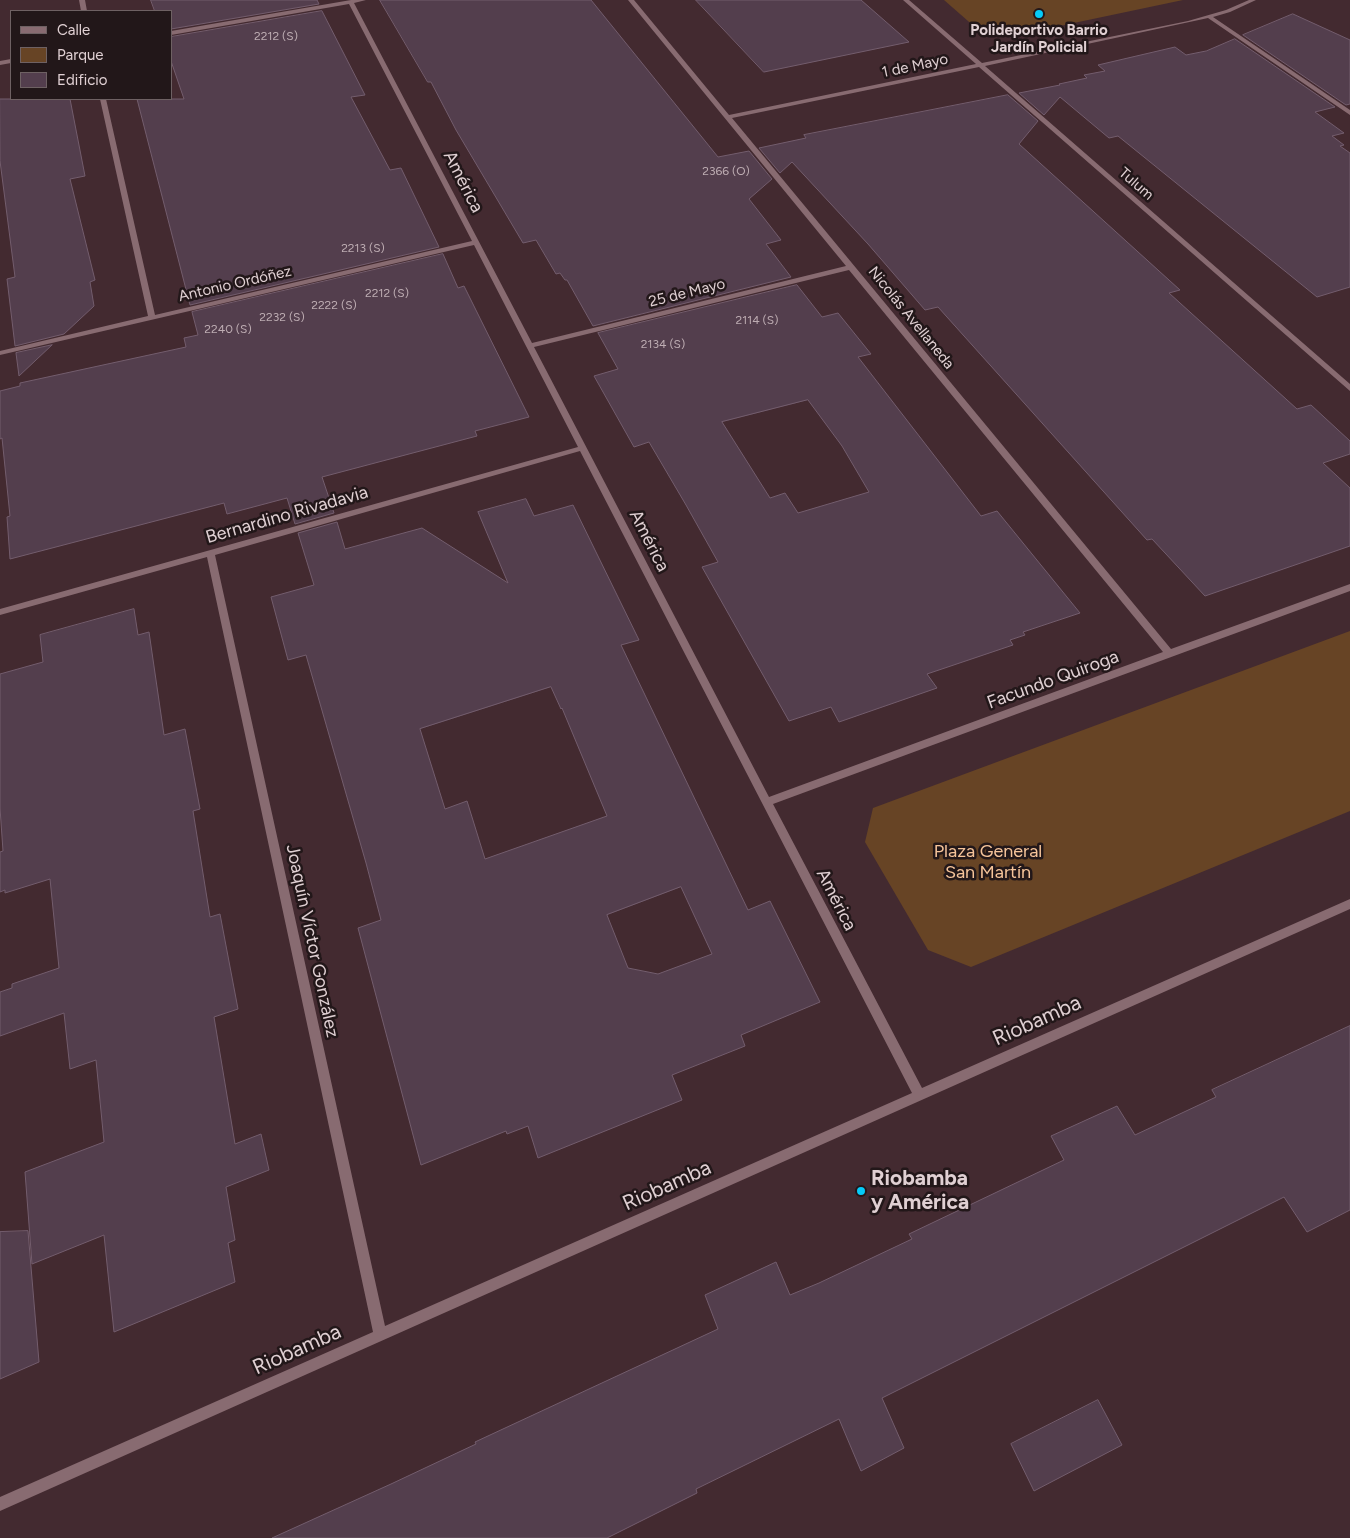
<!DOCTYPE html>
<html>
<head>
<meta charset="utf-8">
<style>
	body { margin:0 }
	#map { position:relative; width:1350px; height:1538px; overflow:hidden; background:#432a30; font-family:Figtree,sans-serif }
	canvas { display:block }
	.legend { position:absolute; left:10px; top:10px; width:162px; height:90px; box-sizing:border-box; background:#221719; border:1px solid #6e6163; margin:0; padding:6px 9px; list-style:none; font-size:15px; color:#e0d0d3 }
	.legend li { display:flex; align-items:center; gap:10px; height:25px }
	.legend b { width:25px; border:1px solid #6e6163 }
</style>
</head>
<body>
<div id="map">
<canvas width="1350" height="1538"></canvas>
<ul class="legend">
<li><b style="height:6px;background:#886b71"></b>Calle</li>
<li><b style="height:14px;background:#674425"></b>Parque</li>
<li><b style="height:14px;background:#533e4d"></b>Edificio</li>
</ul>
</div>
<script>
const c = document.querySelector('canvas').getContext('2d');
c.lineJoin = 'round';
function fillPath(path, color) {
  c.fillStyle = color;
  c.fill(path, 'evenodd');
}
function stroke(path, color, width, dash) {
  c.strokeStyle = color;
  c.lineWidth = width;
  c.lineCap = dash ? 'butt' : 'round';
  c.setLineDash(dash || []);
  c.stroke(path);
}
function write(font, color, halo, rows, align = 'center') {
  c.font = font + ' Figtree,sans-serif';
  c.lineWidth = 5;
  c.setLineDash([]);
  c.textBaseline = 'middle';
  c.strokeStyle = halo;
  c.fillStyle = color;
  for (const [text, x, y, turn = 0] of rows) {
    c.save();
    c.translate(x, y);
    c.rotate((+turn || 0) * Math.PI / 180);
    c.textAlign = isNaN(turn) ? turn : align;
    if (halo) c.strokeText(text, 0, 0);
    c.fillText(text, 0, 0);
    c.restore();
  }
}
const green = new Path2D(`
	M944,0H1183L1012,36L976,28Z
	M1350,631V811L971,967L928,950L865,842L873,808Z`);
const building = new Path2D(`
	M151,0H317L319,4L171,29V11H155Z
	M380,0H591L718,157L749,151L772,179L749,199L781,240L766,244L791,277L593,326L567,280H565L560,273L556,274L536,240L523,243L456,130L431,82H428Z
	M696,0H861L909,42L764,72Z
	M322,11L365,95L351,97L390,170L401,168L439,247L190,305L137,99H184L171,61V37Z
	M1293,14L1350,40V104L1346,105L1243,35Z
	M1235,39L1335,107L1315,112L1344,133L1332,136L1344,145L1340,146L1350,153V287L1317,297L1118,136L1109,138L1060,97L1044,115L1019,93L1060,85L1059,84L1087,78L1084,75L1105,71L1098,65L1175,47L1186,55L1206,51Z
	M1008,95L1038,121L1019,144L1180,290L1169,293L1297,409L1311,405L1350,441V454L1323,463L1350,488V546L1205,596L1152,539L1147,540L938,307L925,310L868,244L792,162L780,173L759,148L806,138L804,135Z
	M0,99H70L85,176L70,179L95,280L90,282L94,306L64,334L15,346L7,279L15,277L0,161Z
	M443,254L458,288L464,286L529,417L475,431L477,436L322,477L334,513L295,524L287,498L227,514L224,503L10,559L7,517L10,516L2,438L0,439V391L20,386V383L186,347L184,338L198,335L192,312Z
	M797,285L822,317L838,313L871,354L858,357L981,516L997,511L1080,613L1023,632L1025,635L1010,640L1013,645L927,674L937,688L839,722L831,707L789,721L702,567L718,562L686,505L649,442L634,447L594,376L618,369L598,333ZM808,400L842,446L869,492L798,513L785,493L770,498L722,422Z
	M52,345L19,376L16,353Z
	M526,499L534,516L573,505L639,640L621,645L748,910L770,901L820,1002L741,1035L745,1046L672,1075L682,1100L538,1158L528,1126L507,1134L506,1131L421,1165L358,928L381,920L366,863L306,655L288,660L271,597L314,585L298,533L337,522L345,549L422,528L508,583L478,512ZM551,687L561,709L562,708L607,816L485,859L467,801L445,809L420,729ZM681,887L712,954L658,974L628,968L607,915Z
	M134,609L138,635L149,632L164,735L185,729L200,809L193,811L210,917L220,914L238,1009L214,1017L235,1144L261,1134L269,1170L226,1187L235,1240L228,1243L235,1282L114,1332L104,1235L32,1264L25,1172L104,1142L96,1060L70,1069L64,1013L0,1036V992L12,988V984L59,968L50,879L5,893V890L0,892V852L3,851L0,808V674L43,662L40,635Z
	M1350,1026V1210L1307,1232L1284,1197L882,1398L904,1448L861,1471L839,1419L696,1489L697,1493L607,1538H272L391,1484L476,1444L475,1442L718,1329L705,1295L776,1262L790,1295L819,1283L912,1239L909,1234L1064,1160L1051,1136L1117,1106L1135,1135L1216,1097L1212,1090Z
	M28,1231L39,1362L0,1379V1232Z
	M1098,1400L1122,1445L1034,1491L1011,1444Z`);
const street = new Path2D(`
	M79,0H85L87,11H81Z
	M351,0H366L354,3L532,343L846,266L628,0H634L729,115L976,64L903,0H909L982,63L1188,21L1226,10L1249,0H1256L1230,12L1213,17L1350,110V115L1208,18L985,66L1350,384V391L979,67L732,118L1171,649L1350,584V591L773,804L922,1088L1350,899V909L0,1511V1497L373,1332L207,557L0,615V609L578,447L474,245L0,355V351L148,316L100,99H106L155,315L472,241L349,4L171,35V31ZM849,270L1163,652L769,797L534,347ZM580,451L912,1093L385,1326L215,555Z
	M11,59V63L0,65V61Z`);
const markers = [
	[1039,14,5,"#05cbf9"],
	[861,1191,5,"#05cbf9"]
];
const farNumbernames = [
	["2212 (S)",276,36],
	["2366 (O)",726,171],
	["2213 (S)",363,248],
	["2212 (S)",387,293],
	["2222 (S)",334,305],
	["2232 (S)",282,317],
	["2114 (S)",757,320],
	["2240 (S)",228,329],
	["2134 (S)",663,344]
];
const farPoinames = [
	["Polideportivo Barrio",1039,31],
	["Jardín Policial",1039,48]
];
const farStreetnames = [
	["1 de Mayo",915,66,-12],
	["Tulum",1136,184,41],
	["Antonio Ordóñez",235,284,-13],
	["25 de Mayo",687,293,-14],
	["Nicolás Avellaneda",911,318,51]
];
const streetNames = [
	["América",463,182,63],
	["Bernardino Rivadavia",287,515,-16],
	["América",649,541,63],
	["Facundo Quiroga",1053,680,-20],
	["América",836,900,63],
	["Joaquín Víctor González",312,941,78]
];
const parkNames = [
	["Plaza General",988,852],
	["San Martín",988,873]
];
const nearStreetnames = [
	["Riobamba",1037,1021,-24],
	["Riobamba",667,1186,-24],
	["Riobamba",297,1350,-24]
];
const nearPoinames = [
	["Riobamba",871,1179],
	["y América",871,1203]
];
fillPath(green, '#674425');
fillPath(building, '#533e4d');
stroke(building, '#735d6d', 1);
fillPath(street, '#886b71');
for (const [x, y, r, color] of markers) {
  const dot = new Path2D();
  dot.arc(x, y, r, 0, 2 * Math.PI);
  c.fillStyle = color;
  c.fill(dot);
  stroke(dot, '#221719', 2);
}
write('12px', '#bdacb2', null, farNumbernames);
write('bold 15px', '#e0d0d3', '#221719', farPoinames);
write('15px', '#e0d0d3', '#221719', farStreetnames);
write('18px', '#e0d0d3', '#221719', streetNames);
write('18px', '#f6c49a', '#221719', parkNames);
write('21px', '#e0d0d3', '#221719', nearStreetnames);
write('bold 21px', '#e0d0d3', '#221719', nearPoinames, 'left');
</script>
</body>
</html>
